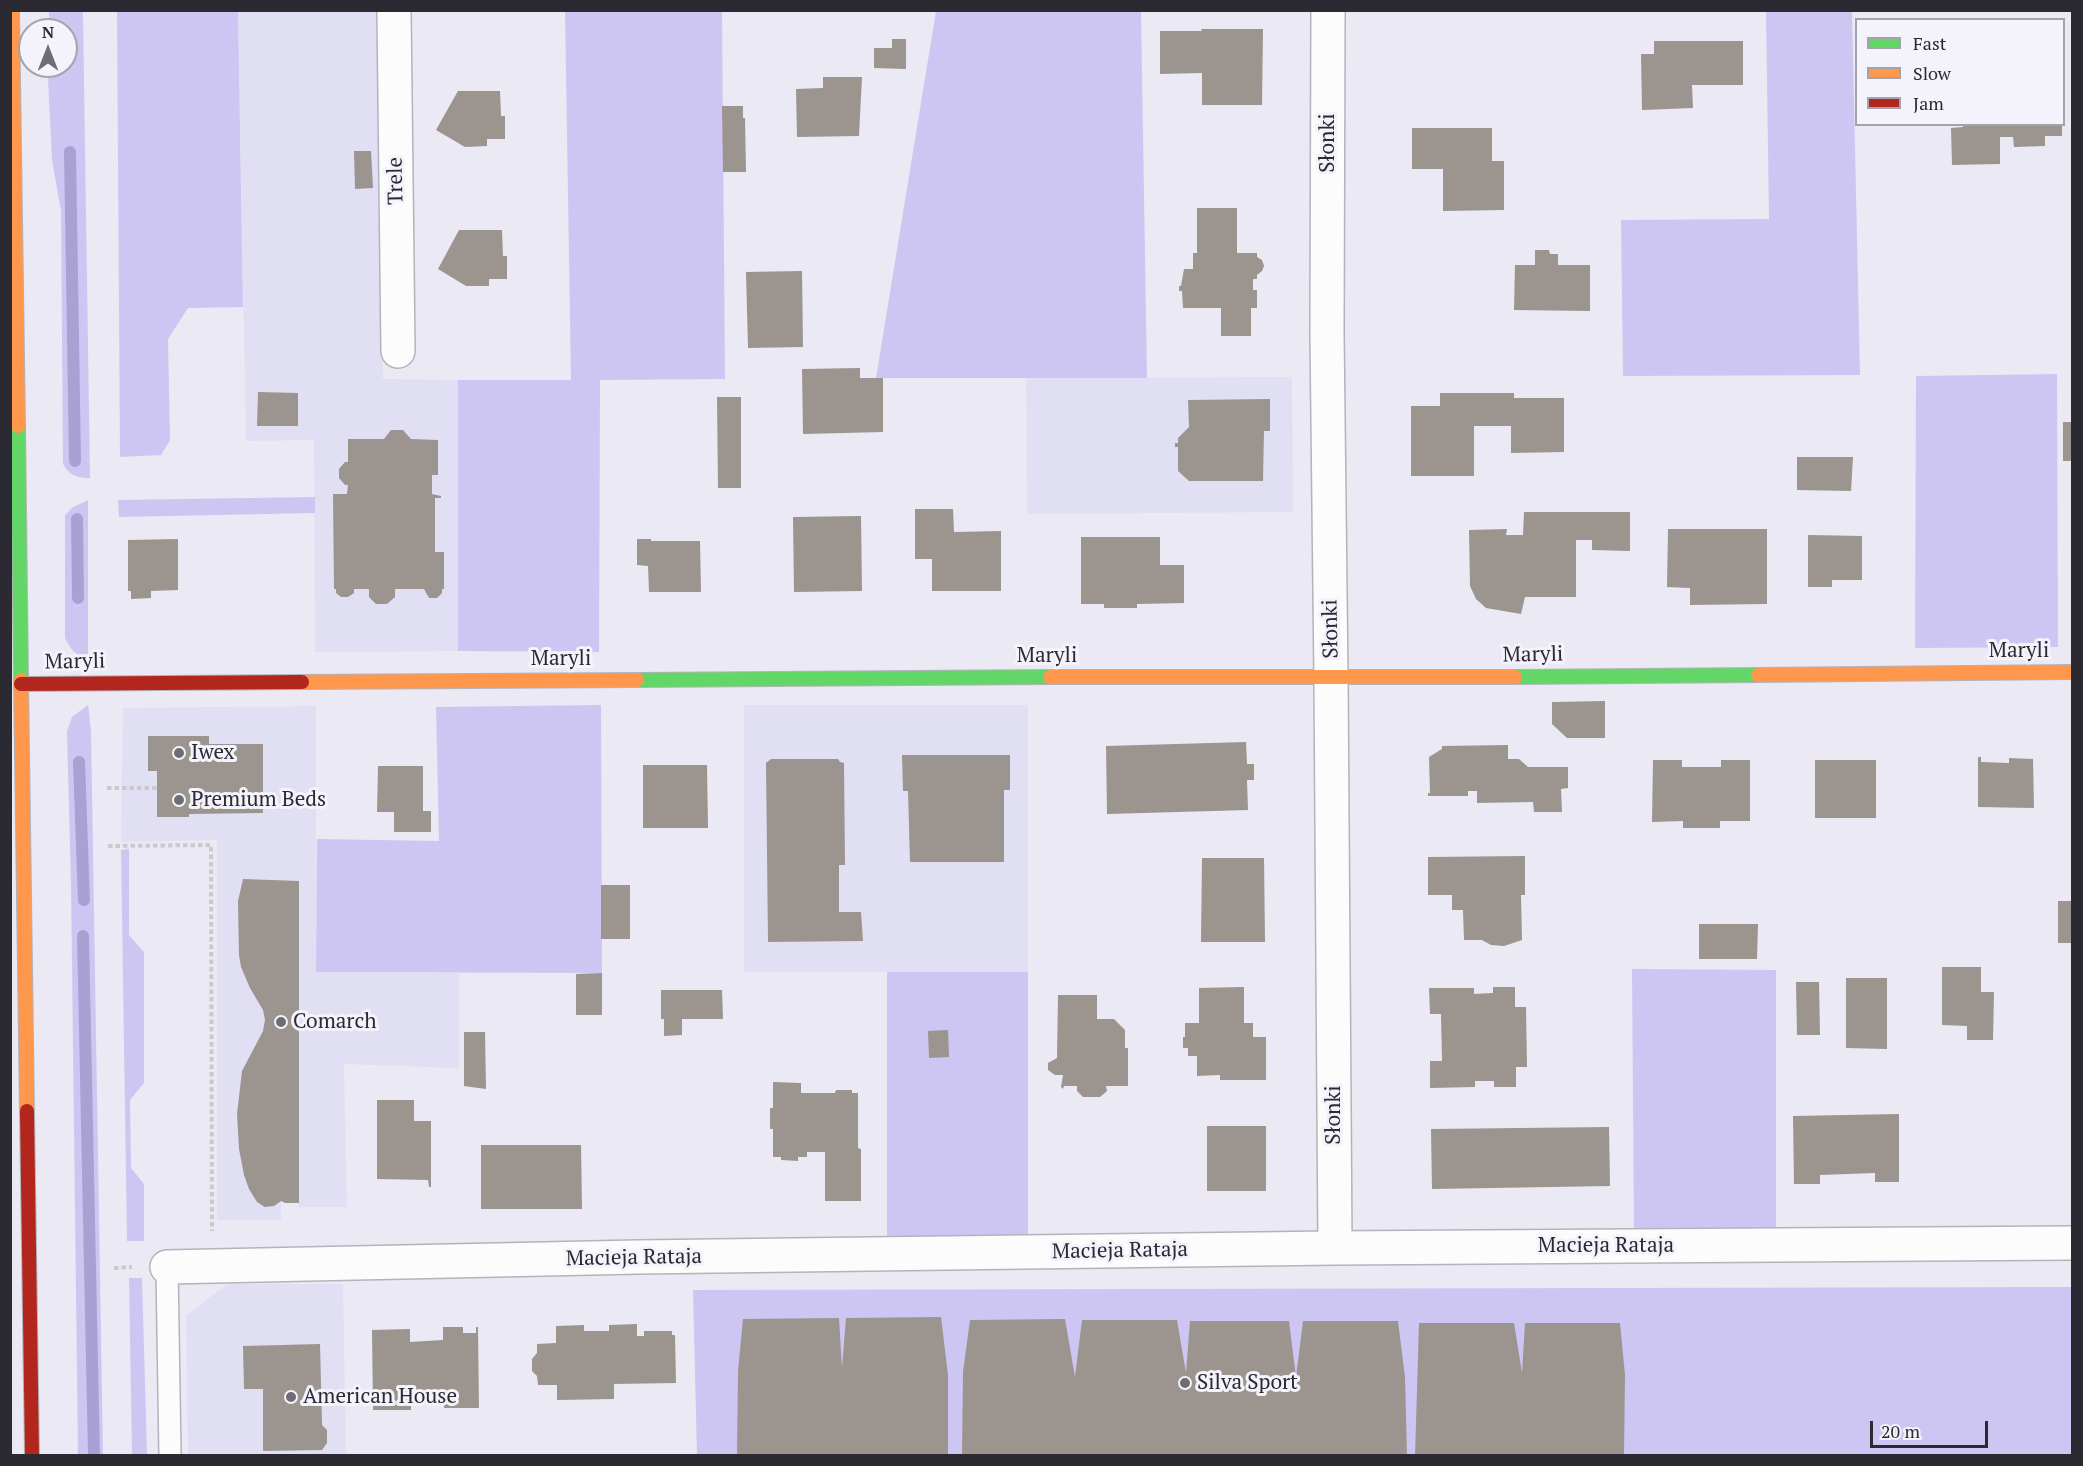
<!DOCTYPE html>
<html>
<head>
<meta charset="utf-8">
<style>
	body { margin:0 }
	#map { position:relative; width:2083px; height:1466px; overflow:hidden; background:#eae9f4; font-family:"PT Serif",serif }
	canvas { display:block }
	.frame { position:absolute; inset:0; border:12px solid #2b2a32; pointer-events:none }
	.legend { position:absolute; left:1855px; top:18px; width:210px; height:108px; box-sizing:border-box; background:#f4f3fb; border:2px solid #a4a3ab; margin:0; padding:8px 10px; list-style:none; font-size:18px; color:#2b2a32 }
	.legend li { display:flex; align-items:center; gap:12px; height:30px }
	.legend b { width:30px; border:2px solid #a4a3ab }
	.north { position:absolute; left:18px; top:18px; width:60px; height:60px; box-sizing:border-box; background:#f4f3fb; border:2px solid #a4a3ab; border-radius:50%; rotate:0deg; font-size:16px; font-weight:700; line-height:24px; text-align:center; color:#2b2a32 }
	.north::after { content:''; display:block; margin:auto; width:21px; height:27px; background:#6e6d76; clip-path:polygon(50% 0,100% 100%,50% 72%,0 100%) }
	.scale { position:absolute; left:1870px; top:1421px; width:118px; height:27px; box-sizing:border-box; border:3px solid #2b2a32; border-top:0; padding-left:8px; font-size:18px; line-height:21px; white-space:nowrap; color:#2b2a32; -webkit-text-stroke:4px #f4f3fb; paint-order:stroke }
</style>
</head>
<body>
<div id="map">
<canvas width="2083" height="1466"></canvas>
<div class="frame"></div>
<ul class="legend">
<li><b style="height:8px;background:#63d668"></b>Fast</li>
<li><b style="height:8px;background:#ff974d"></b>Slow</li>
<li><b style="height:8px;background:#b3261e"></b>Jam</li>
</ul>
<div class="north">N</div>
<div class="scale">20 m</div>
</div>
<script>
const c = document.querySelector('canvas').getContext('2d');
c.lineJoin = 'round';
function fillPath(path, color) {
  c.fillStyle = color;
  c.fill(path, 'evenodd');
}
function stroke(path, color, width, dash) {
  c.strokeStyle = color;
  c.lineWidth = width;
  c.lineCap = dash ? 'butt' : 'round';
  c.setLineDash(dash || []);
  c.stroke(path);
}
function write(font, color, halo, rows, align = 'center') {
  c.font = font + ' "PT Serif",serif';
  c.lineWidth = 6;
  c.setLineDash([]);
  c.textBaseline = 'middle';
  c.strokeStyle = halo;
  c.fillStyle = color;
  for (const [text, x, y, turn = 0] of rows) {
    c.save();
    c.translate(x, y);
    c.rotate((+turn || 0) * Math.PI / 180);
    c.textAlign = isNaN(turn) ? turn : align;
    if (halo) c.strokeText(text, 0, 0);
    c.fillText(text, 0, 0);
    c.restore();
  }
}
const built = new Path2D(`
	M238,11H380L383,379L458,380V651L315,652L314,440L246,441Z
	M1292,377L1293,512L1027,514L1026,378Z
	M744,705H1028V972H744Z
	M316,706V972L459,973V1068L344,1064L347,1207H299L298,1203L281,1201V1220H217V840L121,842L123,708Z
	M227,1284H343L346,1455H188L186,1316Z`);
const green = new Path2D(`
	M49,11H82L83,15L90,478C77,478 70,476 63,464L61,211L52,160L48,78V66H66V30H49Z
	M117,11H238L243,307L188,308L168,339L170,440L161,455L120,457Z
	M565,11H722L725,379L600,380L599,652L458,651V380H571Z
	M936,11H1141L1147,378H876Z
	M1766,11H1852L1860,375L1623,376L1621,220L1769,219Z
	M2057,374L2058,647L1915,648L1916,376Z
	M315,497V513L119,517L118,500Z
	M88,500V660C75,655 71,650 65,638V515L73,507Z
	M88,705L91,731L103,1456L78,1455L71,884L67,731L72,717Z
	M601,705L602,973L316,972L317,839L439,841L436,707Z
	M129,849V935L144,952V1083L130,1100L131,1168L144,1184V1241H127L121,850Z
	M1632,969L1776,970V1235H1634Z
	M887,972H1028V1238H887Z
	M129,1278H142L147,1455H132Z
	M2072,1287V1455H697L693,1290Z`);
const stream = new Path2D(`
	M70,152L75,461
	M77,519L78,598
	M79,762L84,900
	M83,936L94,1456`);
const building = new Path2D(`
	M1201,29H1263L1262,105H1202V73L1160,74V31H1202Z
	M892,39H906V69L874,68V48H892Z
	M1654,41H1743V85H1692L1693,108L1642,110L1641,54H1654Z
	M823,77H862L859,136L797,137L796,89L823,88Z
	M458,91H500L501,116H505V139H487V146L465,147L436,130Z
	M722,106H743V118H745L746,172H723Z
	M1963,124H2062V136H2045V146L2014,147L2013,137H2000V164L1952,165L1951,128L1963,127Z
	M1412,128H1492V161H1504V210L1443,211V169H1412Z
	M354,151H371L373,188L355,189Z
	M1197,208H1237V253H1257V257L1262,260L1264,266L1262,271L1257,275V279H1253V290H1257V308H1251V336H1221V308H1183L1182,291H1179V286H1181L1184,269H1193V253H1197Z
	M459,230H502L503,256H507V279H489V286H466L438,269Z
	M1535,250H1549L1550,254H1558V265H1590V311L1514,310L1515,265H1535Z
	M802,271L803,347L748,348L746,272Z
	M860,368V378H883V432L803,434L802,369Z
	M258,392L298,393V426H257Z
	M1440,393H1514V398H1564V452L1511,453V426H1474V476H1411V406H1440Z
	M717,397H741V488H718Z
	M1270,399V431H1264L1263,481H1189L1178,471V447H1175V443H1178V438L1189,427L1188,400Z
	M2063,422H2072V461H2063Z
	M391,430H403L411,439L438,440V475H432V494L441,496V498H435V552H444V589H442V593L437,598H429L424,589H395V597L387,604H376L369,597V589H354V593L348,597H341L336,593V589H334L333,494H347L348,485H345L339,478V469L345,462H348V439H384Z
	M1797,457H1853L1851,491L1797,490Z
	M915,509H953L954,532L1001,531V591H932V559H915Z
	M1524,512H1630V551L1592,550V540H1576V597H1525L1521,614L1486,608L1476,599L1470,586L1469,530L1507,529L1506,535H1523Z
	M861,516L862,591L794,592L793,517Z
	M1668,529H1767V604L1690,605V588L1667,587Z
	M1808,535L1862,536V580H1832V587H1808Z
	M1081,537H1160V565H1184V603L1137,604V608H1104V604H1081Z
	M178,539V590L151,591V598L131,599V591H128V540Z
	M637,539H651V541H700L701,592H649L648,566L637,565Z
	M1605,701V738H1567L1552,724V702Z
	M148,736H209V744H263V813L189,814V817H157V771H148Z
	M1246,742L1247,764H1254V780H1247L1248,810L1107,814L1106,746Z
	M1508,745V759H1519L1528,767H1568V788L1561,789L1562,812H1534L1533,802L1477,803V791H1468V796H1428V793H1430L1429,757L1442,749V746Z
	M902,755H1010V790H1004V862H910L908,791H903Z
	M1978,757H1981V762L2009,763V758L2033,759L2034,808L1978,807Z
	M771,759H838L840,762L844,763L845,865H839V912H861L863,941L768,942L766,763Z
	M1653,760H1682V767H1721V760H1750V821H1720V828H1683V821L1652,822Z
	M1815,760H1876V818H1815Z
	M643,765H707L708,828H643Z
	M378,766H423V811H431V832H394V812H377Z
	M1525,856V895H1521L1522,940L1504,946L1491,945L1482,940H1464L1463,910H1452V895H1428V857Z
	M1202,858H1264L1265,942H1201Z
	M243,879L299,881V1203H285L281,1201L274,1206L265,1207L257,1202L249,1189L244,1175L239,1149L237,1114L242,1071L263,1031L265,1020L263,1010L250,988L241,967L239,955L238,901Z
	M601,885H630V939H601Z
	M2058,901H2072V943H2058Z
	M1699,924H1758L1757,959H1699Z
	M1942,967H1981V992H1994L1993,1040H1967V1026L1942,1025Z
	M602,973V1015H576V974Z
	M1846,978H1887V1049L1846,1048Z
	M1796,982H1819L1820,1035H1797Z
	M1244,987V1023H1253V1037H1266V1080H1220V1075L1197,1076V1056H1188V1048H1183V1037H1185V1023H1199V988Z
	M1493,987H1515V1007H1526L1527,1067H1516V1087H1494V1081H1475V1087L1430,1088V1061H1442L1441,1014H1430L1429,988H1474V994L1493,993Z
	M661,990H722L723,1019H682V1035L664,1036V1019H661Z
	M1058,995H1097V1019H1114L1125,1030V1048H1128V1086H1106L1107,1091L1100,1097H1083L1077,1091V1086H1064L1063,1089L1061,1087L1063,1075H1055L1048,1070V1063L1057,1058Z
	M948,1030L949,1057L929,1058L928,1031Z
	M464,1032H485L486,1089L464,1086Z
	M773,1082L801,1083V1093H835L836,1090H852V1093H858V1148L861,1149V1201H825V1152H807V1157H798V1161L781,1160V1157H773V1129H770V1108H773Z
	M377,1100H414V1121H431V1187H429L428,1180L377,1179Z
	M1899,1114V1182H1875V1173L1820,1175V1184H1794L1793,1116Z
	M1207,1126H1266V1191H1207Z
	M1609,1127L1610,1186L1432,1189L1431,1129Z
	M481,1145H581L582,1209H481Z
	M941,1317L948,1375V1456H737L738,1371L743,1319L839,1318L842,1368L846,1318Z
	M1065,1319L1075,1377L1082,1320H1177L1186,1373L1190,1321H1289L1296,1377L1303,1321H1398L1405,1377L1407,1456H962L963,1372L970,1320Z
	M1419,1323H1514L1522,1373L1525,1323H1620L1625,1375L1624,1456H1415Z
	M637,1324V1336H644V1331H672V1335H675L676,1383L614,1384V1399L557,1400V1385H538L537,1376L532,1371V1359L537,1353V1344L556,1343V1326L584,1325V1331H609V1325Z
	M443,1327H463V1333H476V1327H478L479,1408H444V1393L411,1395V1410H373L372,1330L410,1329V1342L443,1340Z
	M320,1344L322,1425L327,1430V1443L322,1450L263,1451V1389H244L243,1346Z`);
const path = new Path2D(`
	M107,788H157
	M108,846L211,845L212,1231
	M114,1268L132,1267`);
const lane = new Path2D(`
	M167,1267L170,1456`);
const street = new Path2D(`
	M394,10L398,351
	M1328,10L1327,332L1331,678L1335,1248
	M167,1267L638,1257L1335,1248L2072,1243`);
const fast = new Path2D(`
	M18,426L21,680
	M1515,677L1758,675
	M637,680L1050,677`);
const slow = new Path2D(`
	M12,10L18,426
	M1758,675L2072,672
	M1050,677H1515
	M21,680L27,1111
	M302,682L637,680`);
const jam = new Path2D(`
	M21,684L302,682
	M27,1111L32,1456`);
const markers = [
	[179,753,6,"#6e6d76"],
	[179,800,6,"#6e6d76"],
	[281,1022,6,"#6e6d76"],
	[1185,1383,6,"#6e6d76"],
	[291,1397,6,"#6e6d76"]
];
const streetNames = [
	["Słonki",1328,143,-90],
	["Trele",396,181,-91],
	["Słonki",1331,629,-91],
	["Maryli",2019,651],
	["Maryli",1533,655,-1],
	["Maryli",1047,656],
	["Maryli",561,659],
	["Maryli",75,662,-1],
	["Słonki",1334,1115,-90],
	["Macieja Rataja",1606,1246],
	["Macieja Rataja",1120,1251,-1],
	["Macieja Rataja",634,1258,-1]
];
const poiNames = [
	["Iwex",191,753],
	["Premium Beds",191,800],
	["Comarch",293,1022],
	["Silva Sport",1197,1383],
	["American House",303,1397]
];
fillPath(built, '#e1dff3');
fillPath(green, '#cec6f2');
stroke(stream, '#aaa0d4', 12);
fillPath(building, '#9b948f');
stroke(lane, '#b4b3bb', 24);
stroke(street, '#b4b3bb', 36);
stroke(fast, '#b4b3bb', 16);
stroke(slow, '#b4b3bb', 16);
stroke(jam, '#b4b3bb', 16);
stroke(path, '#cac9ce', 4, [4.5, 3]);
stroke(lane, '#fcfcfd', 21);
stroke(street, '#fcfcfd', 33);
stroke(fast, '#63d668', 14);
stroke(slow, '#ff974d', 14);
stroke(jam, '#b3261e', 14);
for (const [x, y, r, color] of markers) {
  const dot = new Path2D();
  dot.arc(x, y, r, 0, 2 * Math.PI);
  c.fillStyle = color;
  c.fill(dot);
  stroke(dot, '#f4f3fb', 2);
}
write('21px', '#2b2a32', '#f4f3fb', streetNames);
write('21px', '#2b2a32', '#f4f3fb', poiNames, 'left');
</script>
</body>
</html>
